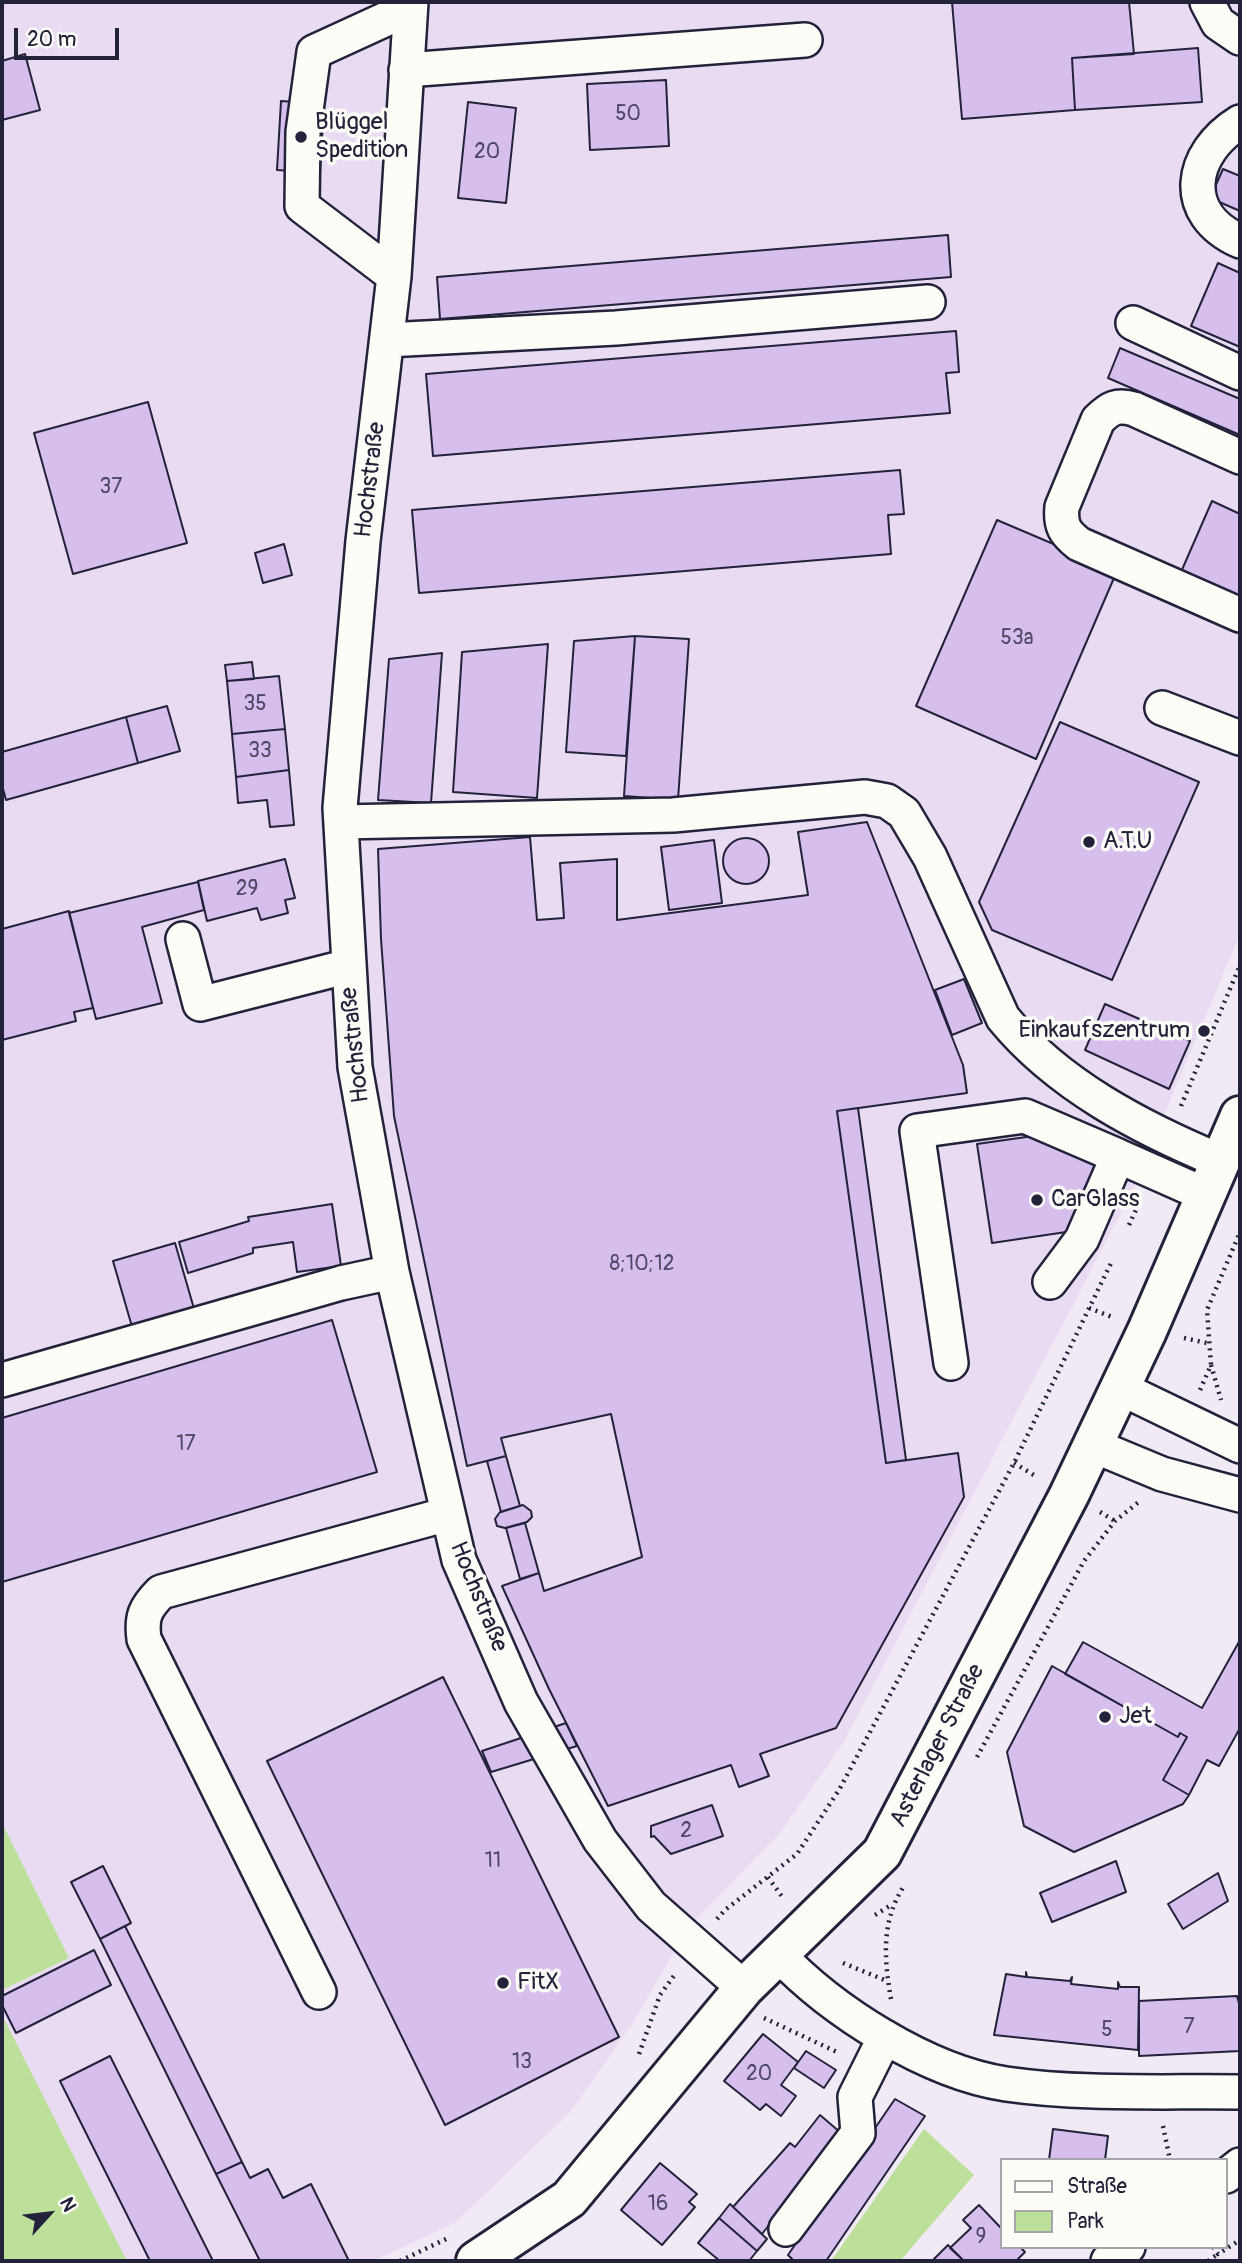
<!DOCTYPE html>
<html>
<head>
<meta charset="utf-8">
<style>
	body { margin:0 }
	#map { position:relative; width:1242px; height:2263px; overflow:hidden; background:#f1e9f4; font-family:Pangolin,sans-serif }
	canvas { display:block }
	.frame { position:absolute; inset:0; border:4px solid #22223b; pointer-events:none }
	.legend { position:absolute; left:1000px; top:2158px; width:228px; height:91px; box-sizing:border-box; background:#fdfcf7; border:2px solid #a5a5ac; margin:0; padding:9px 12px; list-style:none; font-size:21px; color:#22223b }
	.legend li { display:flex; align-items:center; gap:14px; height:35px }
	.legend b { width:35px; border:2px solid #a5a5ac }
	.north { position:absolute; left:14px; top:2179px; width:70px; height:70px; -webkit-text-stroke:5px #fdfcf7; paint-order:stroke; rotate:63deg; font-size:19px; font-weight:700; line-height:28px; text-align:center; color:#22223b }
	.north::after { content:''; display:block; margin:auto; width:24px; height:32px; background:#22223b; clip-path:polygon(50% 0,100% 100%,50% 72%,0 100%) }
	.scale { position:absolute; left:14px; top:28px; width:105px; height:32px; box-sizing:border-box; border:4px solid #22223b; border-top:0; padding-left:9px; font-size:21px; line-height:24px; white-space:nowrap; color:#22223b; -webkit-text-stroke:5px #fdfcf7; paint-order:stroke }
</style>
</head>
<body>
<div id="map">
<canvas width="1242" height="2263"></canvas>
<div class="frame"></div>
<ul class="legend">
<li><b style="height:9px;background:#fdfcf7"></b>Straße</li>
<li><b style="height:19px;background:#bcdf99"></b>Park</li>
</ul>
<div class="north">N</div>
<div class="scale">20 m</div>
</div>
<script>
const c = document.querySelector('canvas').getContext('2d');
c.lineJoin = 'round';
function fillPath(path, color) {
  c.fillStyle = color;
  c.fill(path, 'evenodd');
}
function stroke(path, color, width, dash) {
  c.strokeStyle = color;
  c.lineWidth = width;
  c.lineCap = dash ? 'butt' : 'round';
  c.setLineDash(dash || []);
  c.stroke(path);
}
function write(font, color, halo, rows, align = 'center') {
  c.font = font + ' Pangolin,sans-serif';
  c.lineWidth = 7;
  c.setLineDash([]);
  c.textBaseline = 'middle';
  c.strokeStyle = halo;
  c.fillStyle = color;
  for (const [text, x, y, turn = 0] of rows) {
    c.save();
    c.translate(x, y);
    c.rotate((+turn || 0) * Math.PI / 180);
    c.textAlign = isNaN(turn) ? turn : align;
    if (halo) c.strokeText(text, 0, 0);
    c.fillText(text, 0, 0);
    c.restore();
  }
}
const built = new Path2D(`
	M2,2H1240V934L1131,1194L842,1745L777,1837L689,1926L631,2026L571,2111L456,2222L373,2261H127L2,2015V1990L69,1958L2,1823Z`);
const green = new Path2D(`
	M2,1823L69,1958L2,1990Z
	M2,2015L127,2261H2Z
	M924,2129L974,2175L900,2261H831Z`);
const building = new Path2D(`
	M952,2H1129L1134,54L1072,58L1075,110L962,119Z
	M1198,48L1202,102L1075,110L1072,58Z
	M25,54L40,110L2,120V61Z
	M666,80L669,146L590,150L587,84Z
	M281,101L324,104L320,173L277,170Z
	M468,102L516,108L506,203L458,198Z
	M1223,169L1240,176V211L1210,198Z
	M948,235L951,277L440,319L437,277Z
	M1218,263L1240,273V347L1191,326Z
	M956,331L959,372L946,373L950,413L433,456L426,374Z
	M1120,348L1240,399V435L1108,378Z
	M148,402L187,543L73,574L34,433Z
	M900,470L904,514L888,515L891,554L419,593L412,510Z
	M1212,501L1240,514V599L1181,572Z
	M997,520L1117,571L1036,759L916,706Z
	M284,544L292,575L263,583L255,553Z
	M635,636L626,756L566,752L574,641Z
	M635,636L689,639L678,800L624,796Z
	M548,644L537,798L453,792L462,652Z
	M442,653L431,803L378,800L389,659Z
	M252,662L254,679L227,681L225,665Z
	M279,676L285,729L232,734L227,681Z
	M167,706L180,751L138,763L126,717Z
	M126,717L138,763L6,800L2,785V752Z
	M1060,722L1199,782L1112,980L992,930L979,902Z
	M285,729L289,770L236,777L232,734Z
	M289,770L294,825L270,827L267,800L238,803L236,777Z
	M867,822L963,1065L967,1093L837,1111L886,1463L958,1453L964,1497L836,1728L760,1754L769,1776L739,1787L731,1765L608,1806L549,1689L502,1586L539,1573L544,1591L642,1557L611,1414L501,1438L506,1456L467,1466L394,1116L381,939L378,849L530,837L537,920L564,918L560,863L617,859V920L808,895L798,832Z
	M723 861a23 23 0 1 1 46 0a23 23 0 1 1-46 0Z
	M714,840L722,903L669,910L661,847Z
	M285,859L295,898L285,900L288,913L261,920L257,908L207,921L198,881Z
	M198,882L204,910L142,927L162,1003L96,1019L69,913Z
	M69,911L93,1008L74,1012L76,1021L2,1040V929Z
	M964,979L982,1023L952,1035L935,990Z
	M1105,1004L1190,1041L1169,1089L1085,1050Z
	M858,1108L906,1460L886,1463L837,1111Z
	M1033,1136L1103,1169L1073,1231L992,1243L977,1144Z
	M332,1204L341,1266L297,1272L293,1242L253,1248V1253L188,1273L179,1242L249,1221L248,1217Z
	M175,1243L197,1319L135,1337L113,1261Z
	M332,1320L377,1472L2,1582V1418Z
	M506,1456L520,1506L501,1512L487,1461Z
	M523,1505L531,1511L532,1517L527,1522L505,1528L497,1526L495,1519L500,1512Z
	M525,1523L539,1573L520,1579L506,1528Z
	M1240,1640V1728L1219,1766L1207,1760L1189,1795L1163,1780L1187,1737L1180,1733L1178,1737L1065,1674L1083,1642L1202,1708Z
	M1052,1666L1178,1737L1180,1733L1187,1737L1163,1780L1189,1795L1183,1804L1074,1852L1024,1826L1007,1752Z
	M443,1677L619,2037L445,2125L267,1761Z
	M566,1723L577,1746L491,1772L482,1751Z
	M712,1805L723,1836L671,1854L654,1836L651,1837V1826Z
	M1116,1861L1126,1892L1052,1922L1040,1893Z
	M103,1866L131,1923L100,1939L71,1882Z
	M1218,1873L1228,1901L1183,1929L1168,1904Z
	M125,1926L242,2162L216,2174L100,1939Z
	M94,1950L111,1985L16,2033L2,2005V1996Z
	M1026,1972L1027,1977L1070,1981L1072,1977L1071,1984L1118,1989V1982L1120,1987H1139L1138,2050L994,2035L1006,1974L1026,1977Z
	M1237,1996L1240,2007V2051L1139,2056V2001Z
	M763,2034L798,2062L781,2085L796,2096L781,2116L766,2104L760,2110L724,2081Z
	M806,2051L836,2070L824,2088L794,2068Z
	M110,2056L213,2261H150L60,2081Z
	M895,2099L925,2116L826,2261H794L788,2255Z
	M820,2115L841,2133L762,2234L733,2207L790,2143L795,2147Z
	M1053,2129L1108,2136L1105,2160H1049Z
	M242,2162L250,2178L268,2169L283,2198L311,2184L349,2261H260L216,2174Z
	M660,2163L697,2194L689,2202L695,2207L662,2245L621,2210Z
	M730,2204L767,2239L757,2251L719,2218Z
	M979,2205L1002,2229V2247H1020L1025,2252L1016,2261H964L950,2248L971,2228L963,2220Z
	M719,2218L757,2251L749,2261H720L698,2243Z
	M948,2245L964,2261H932Z`);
const path = new Path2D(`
	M1181,1106L1240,965
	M1129,1225L1140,1201
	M1089,1308L1112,1317
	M1184,1338L1207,1343
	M1211,1365L1221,1400
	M1200,1390L1211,1365L1207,1310L1240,1232
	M1014,1463L1037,1477
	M1100,1512L1115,1521
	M977,1757L1084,1561L1115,1521L1140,1501
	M768,1877L783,1898
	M875,1915L891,1905
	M717,1919L725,1910L797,1854L839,1790L1014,1463L1112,1261
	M843,1963L887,1981
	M891,1999C884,1959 881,1921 904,1886
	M764,2018L839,2053
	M639,2054L660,1995L676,1973
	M1163,2126L1170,2160
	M1213,2247L1218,2254L1240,2240
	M400,2261L446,2239
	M1208,2261L1218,2254`);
const minor = new Path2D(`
	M411,2L394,276L363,541L340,808L355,1067L392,1272L459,1560L521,1702L600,1840L651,1906L744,1988
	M1207,2L1218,23L1240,38
	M406,70L805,40
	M1240,122C1189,153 1179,214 1240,241
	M394,276L302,206L303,132L314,52L410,8
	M1133,323L1240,373
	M387,340L616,328L928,302
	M1240,457L1134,409C1117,404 1110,408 1098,420L1062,507C1060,526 1065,533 1079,544L1240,615
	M1162,708L1240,738
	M341,822L673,815L865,797L887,801L904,813L930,857L1003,1018C1058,1085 1141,1128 1220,1161
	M183,939L200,1004L349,966
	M1050,1282L1082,1239L1118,1156L1206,1195
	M951,1363L917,1131L1025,1116L1118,1156
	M2,1380L341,1283L392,1272
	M1120,1388L1240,1446
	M1092,1445L1162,1474L1240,1495
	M778,1954C832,2011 927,2072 1006,2084C1083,2095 1163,2091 1240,2092
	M319,1992L144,1639C141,1617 145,1608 161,1592L448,1514
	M1226,2176L1240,2165
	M786,2229L858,2133L855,2097L885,2037
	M1108,2261L1128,2247`);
const major = new Path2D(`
	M476,2261L569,2199L744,1988L882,1853L1069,1495L1147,1331L1240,1116`);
const markers = [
	[301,137,7,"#22223b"],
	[1089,842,7,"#22223b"],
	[1204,1031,7,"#22223b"],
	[1037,1200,7,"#22223b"],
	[1105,1717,7,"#22223b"],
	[503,1983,7,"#22223b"]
];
const numberNames = [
	["50",628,115],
	["20",487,153],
	["37",111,488],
	["53a",1017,639],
	["35",255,705],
	["33",260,752],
	["29",247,890],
	["8;10;12",642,1265],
	["17",186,1445],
	["2",686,1832],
	["11",493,1862],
	["7",1189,2028],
	["5",1107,2031],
	["13",522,2063],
	["20",759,2075],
	["16",658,2205],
	["9",981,2238]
];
const poiNames = [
	["Blüggel",315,123],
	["Spedition",315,151],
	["A.T.U",1103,842],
	["Einkaufszentrum",1190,1031,"right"],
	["CarGlass",1051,1200],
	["Jet",1119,1717],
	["FitX",517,1983]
];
const streetNames = [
	["Hochstraße",371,480,-83],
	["Hochstraße",356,1045,-96],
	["Hochstraße",478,1597,68],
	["Asterlager Straße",938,1746,-63]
];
fillPath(built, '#e9dcf2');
fillPath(green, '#bcdf99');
fillPath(building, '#d6beed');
stroke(building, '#22223b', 2);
stroke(minor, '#22223b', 38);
stroke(major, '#22223b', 44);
stroke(path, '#22223b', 4.5, [2, 5]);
stroke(minor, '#fdfcf7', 33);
stroke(major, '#fdfcf7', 38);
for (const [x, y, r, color] of markers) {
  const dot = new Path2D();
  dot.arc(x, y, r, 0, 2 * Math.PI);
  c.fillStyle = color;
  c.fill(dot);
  stroke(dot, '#fdfcf7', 2.5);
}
write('21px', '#4f4968', null, numberNames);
write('24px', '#22223b', '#fdfcf7', poiNames, 'left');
write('24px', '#22223b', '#fdfcf7', streetNames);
</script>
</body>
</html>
